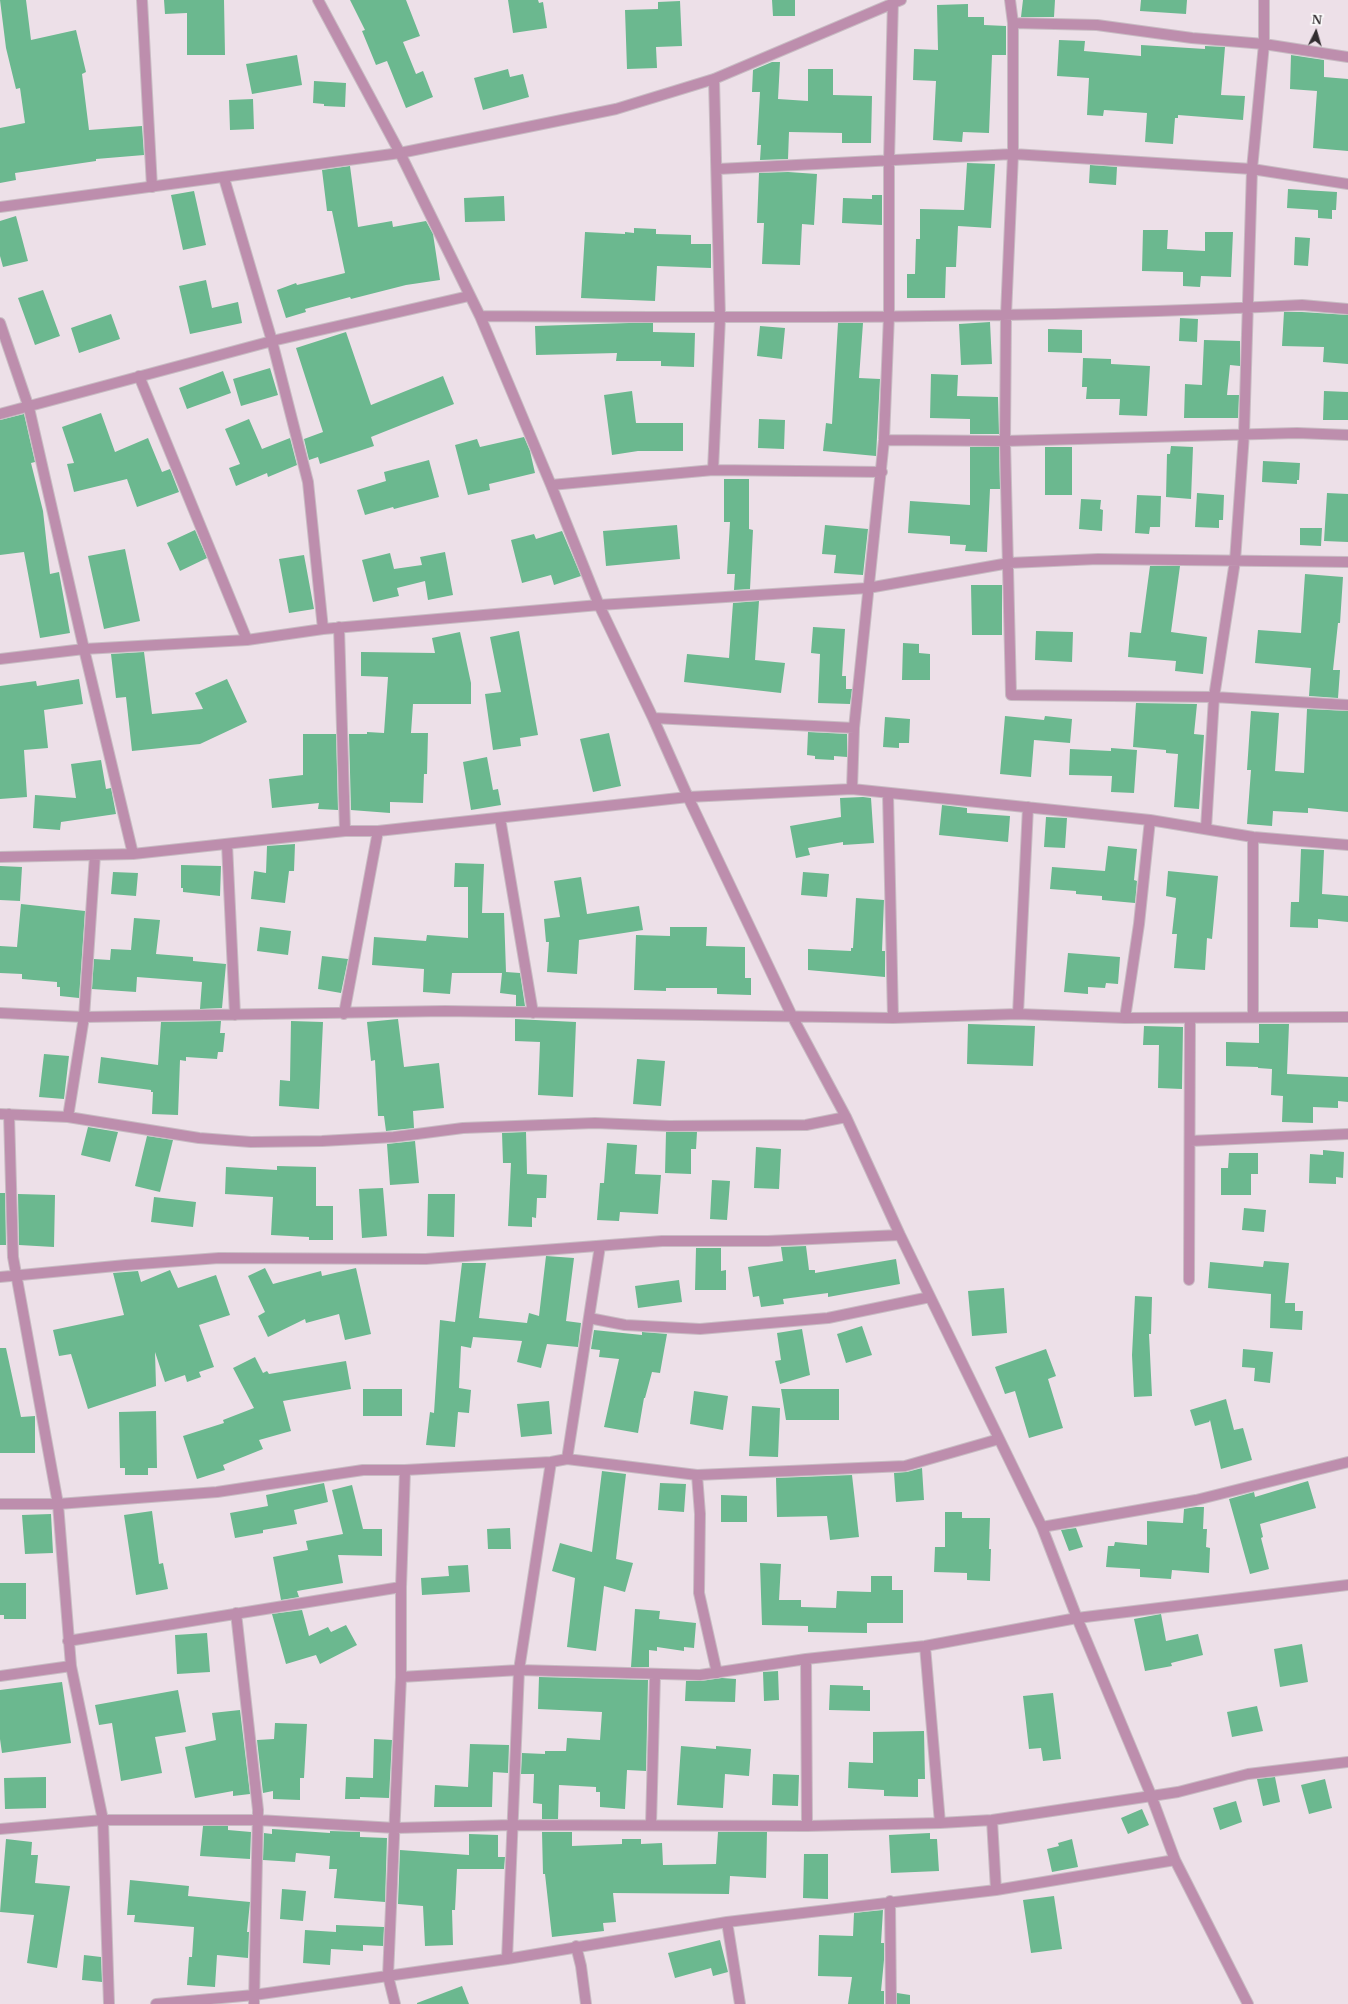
<!DOCTYPE html>
<html>
<head>
<meta charset="utf-8">
<style>
	body { margin:0 }
	#map { position:relative; width:1348px; height:2004px; overflow:hidden; background:#ede0e8; font-family:"Libre Baskerville",serif }
	canvas { display:block }
	.north { position:absolute; left:1296px; top:12px; width:40px; height:40px; -webkit-text-stroke:3px #fff; paint-order:stroke; rotate:5deg; font-size:11px; font-weight:700; line-height:16px; text-align:center; color:#322d30 }
	.north::after { content:''; display:block; margin:auto; width:14px; height:18px; background:#322d30; clip-path:polygon(50% 0,100% 100%,50% 72%,0 100%) }
</style>
</head>
<body>
<div id="map">
<canvas width="1348" height="2004"></canvas>
<div class="north">N</div>
</div>
<script>
const c = document.querySelector('canvas').getContext('2d');
c.lineJoin = 'round';
function fillPath(path, color) {
  c.fillStyle = color;
  c.fill(path, 'evenodd');
}
function stroke(path, color, width, dash) {
  c.strokeStyle = color;
  c.lineWidth = width;
  c.lineCap = dash ? 'butt' : 'round';
  c.setLineDash(dash || []);
  c.stroke(path);
}
const building = new Path2D(`
	M0,0H26L31,40L76,30L86,72L82,74L89,130L142,126L144,155L96,159V161L15,173L16,180L0,183V128L25,123L20,88L16,89L6,48Z
	M164,0H224L225,55H187V13L165,14Z
	M350,0H406L420,36L403,42L416,74L423,71L433,97L406,108L387,61L376,65L362,31L365,30Z
	M508,0H538L539,3L543,2L547,28L513,33Z
	M772,0H795V16H773Z
	M1023,0H1055L1054,17H1021Z
	M1141,0H1187L1186,14L1140,11Z
	M680,1L682,46L656,47L657,68L627,69L625,10L658,9V2Z
	M968,4V17H984V25L1006,26V55H992L989,133L963,132L962,142L933,140L936,81L913,80L914,49L938,50L937,5Z
	M1059,40L1085,41L1084,51L1141,56V45L1205,49V46L1225,47L1221,95L1245,96L1243,120L1178,115V118H1175L1173,144L1145,142L1147,113L1104,110L1103,116L1087,115L1089,78L1057,76Z
	M297,55L302,85L252,94L246,64Z
	M1291,55L1324,60V77L1348,79V151L1313,148L1317,91L1290,89Z
	M772,62H780L778,99L808,101V69H833V95L872,96L871,143H842V133L789,132L788,159L760,160L761,145H757L760,92H752L753,70Z
	M508,69L510,77L523,74L529,97L483,110L474,78Z
	M314,81L346,83L345,107L324,106V104L313,103Z
	M253,99L254,129L230,130L229,100Z
	M967,163L995,164L991,228L958,226L956,267H946L945,298H907V274H915L916,239H920V209L964,210Z
	M1090,165L1117,167L1116,185L1089,183Z
	M350,166L358,227L392,221L393,227L426,221L433,234L440,280L406,285L351,299L350,297L305,309L306,312L286,318L277,290L296,283L297,285L345,273L332,211H327L322,170Z
	M788,172L817,174L814,225L802,224L800,265L762,264L764,223H757L759,173Z
	M1288,189L1337,192L1336,210H1332V219L1318,218V210L1287,208Z
	M194,191L206,245L183,250L171,195Z
	M872,195H882V225L842,223L843,198L872,199Z
	M504,196L505,221L465,222L464,198Z
	M16,216L28,261L3,267L0,256V221Z
	M634,228L656,229V234L691,235V244H711V268L657,266L655,301L581,298L585,232L625,234V232L634,233Z
	M1143,230H1168L1167,249L1205,251V232H1233L1231,277L1201,276L1200,287L1183,286V272L1142,271Z
	M1295,237L1310,238L1308,266L1294,265Z
	M206,280L212,308L238,302L242,323L190,334L179,286Z
	M43,290L60,336L35,345L18,298Z
	M1284,312H1302L1348,315V364L1323,362L1324,347L1282,346Z
	M111,314L120,339L79,353L71,328Z
	M1180,318L1198,319L1197,342L1179,341Z
	M990,322L992,364L961,365L959,324Z
	M629,323H653V332L695,333L694,367L661,366V361H616L617,353L536,355L535,326Z
	M838,323H863L859,378L880,379L876,456L823,451L826,423L832,424Z
	M760,326L785,328L782,359L757,356Z
	M1048,329L1082,330V353L1048,352Z
	M346,332L371,405L443,376L454,404L371,437L374,446L320,464L318,457L309,460L304,439L323,432L296,348Z
	M1204,340L1240,341V366L1230,365L1227,395H1239L1238,418H1184L1185,384L1202,385Z
	M1083,358L1111,359V364L1150,366L1147,416L1119,415L1120,399H1086L1087,387H1082Z
	M270,368L278,395L241,406L233,379Z
	M223,371L231,393L187,409L179,388Z
	M931,374L958,375L957,396L998,397L999,434H970V419L930,418Z
	M632,391L636,423H683V451H638L612,455L604,395Z
	M1324,391L1348,392V420H1323Z
	M101,413L115,452L148,438L162,472L170,469L179,492L137,507L127,479L74,492L67,464L74,463L62,427Z
	M24,414L35,462L31,463L43,511L50,574L59,572L70,633L40,638L24,552L0,555V420Z
	M249,419L262,449L290,438L297,465L268,477L267,473L236,486L229,468L240,464L225,429Z
	M759,419L785,420L784,449L758,448Z
	M524,437L530,451L535,473L489,484L490,490L468,495L455,445L477,439L480,447Z
	M1171,446L1193,447L1191,499L1166,497L1167,454H1170Z
	M970,447H999L1000,489H990L987,552L965,551L966,545L950,544V536L908,533L910,501L970,505Z
	M1045,447H1072V495H1045Z
	M429,460L439,497L394,509L393,507L365,515L357,490L386,481L384,472Z
	M1263,461L1300,463L1299,480H1297V484L1262,482Z
	M724,479H749V529L753,530L750,589L734,590L735,574H727L730,522H724Z
	M1197,493L1224,495L1223,520H1219V528L1195,527Z
	M1327,493L1348,494V542L1324,541Z
	M1137,495L1161,496L1160,527H1150L1149,534L1135,533Z
	M1081,499L1101,500L1100,509L1103,510L1102,531L1079,529Z
	M677,525L680,559L606,566L603,531Z
	M825,525L868,529L863,575L834,573L836,555L822,554Z
	M1300,528H1322L1321,546L1300,545Z
	M195,530L207,558L180,571L167,543Z
	M562,531L581,576L554,585L551,575L522,583L511,540L534,534L536,539Z
	M125,549L140,621L104,629L88,556Z
	M445,552L453,595L428,600L425,581L397,588L399,596L373,602L362,560L390,553L394,569L422,565L420,557Z
	M304,555L314,609L289,613L279,559Z
	M1150,566H1180L1171,632L1207,637L1203,674L1175,671L1176,661L1128,657L1130,632L1141,633Z
	M1305,574L1343,577L1340,623H1338L1333,670H1340L1338,698L1309,696L1311,668L1255,663L1258,630L1301,633Z
	M971,585H1002V635H972Z
	M759,601L755,660L785,663L781,693L684,682L687,654L729,658L733,603Z
	M813,627L845,629L842,676H846V689H852L850,704L818,703L820,654L811,653Z
	M519,631L538,735L520,738L521,746L493,750L485,694L501,692L490,637Z
	M1036,631L1073,632L1072,662L1035,660Z
	M460,632L471,683V704H413L411,733H428L427,774H424L423,803L390,802V813L351,810L349,734H367V732L384,733L388,677L361,676V652L435,653L432,638Z
	M903,643L919,644V653L930,654V680H902Z
	M144,652L152,714L203,709L195,693L227,679L247,722L200,744L132,751L126,697L116,698L111,654Z
	M79,679L83,704L44,710L48,748L24,750L27,797L0,799V686L36,681L37,686Z
	M1136,703L1197,704L1194,734L1204,735L1199,809L1174,807L1178,754L1166,753V750L1133,747Z
	M1307,709L1348,711V812L1308,808V813L1273,811L1272,826L1247,824L1251,770H1247L1251,711L1279,713L1275,771L1304,773Z
	M1005,716L1044,720L1045,716L1072,719L1070,743L1034,740L1031,777L1000,774Z
	M885,717L910,719L909,743H899V748L883,747Z
	M808,732L847,734V757L834,756V760L815,759V756L807,755Z
	M609,733L621,786L593,792L580,739Z
	M303,734H336L338,810L318,809L319,803L272,808L269,779L303,775Z
	M1111,748L1137,750L1134,793L1111,792L1112,776L1069,775L1070,749L1111,751Z
	M487,757L493,790L498,789L501,805L471,810L463,762Z
	M101,760L106,789L111,788L116,814L61,822L60,830L33,828L35,795L76,798L71,764Z
	M863,797L871,798L874,843L843,845V842L808,848L810,855L796,858L790,826L841,817L840,798Z
	M942,805L967,808V813L1010,816L1008,842L939,835Z
	M1046,817L1067,818L1065,848L1044,847Z
	M295,844L294,871H289L285,903L251,899L254,871L266,873L267,846Z
	M1108,846L1137,849L1134,880L1137,881L1135,903L1102,900V896L1076,894V891L1050,889L1052,867L1105,871Z
	M1301,849L1324,850L1322,894L1348,896V922L1318,919V928L1290,927L1291,902H1299Z
	M455,863L484,864L482,913H504L506,972L520,973L525,1006H516V995L500,993L502,973H452L450,994L423,992L424,969L372,965L374,937L426,941L427,935L468,938V887H454Z
	M181,865L221,866L220,896L183,892V888H181Z
	M0,866L22,867L20,901L0,900Z
	M1168,871L1218,876L1212,939L1207,938L1205,970L1174,968L1177,934H1172L1176,898L1166,896Z
	M113,872L138,873L136,896L111,894Z
	M803,872L829,874L827,897L801,895Z
	M581,877L587,914L639,906L643,930L579,940L577,974L547,972L549,942H546L544,919L560,917L554,881Z
	M856,898L884,900L882,951H885V977L808,970V949L851,951V948H853Z
	M21,904L85,911L79,998L60,996V987H57V982L22,979V974L0,973V946L17,947Z
	M134,918L160,920L156,954L193,957V961L226,964L222,1008L200,1009L202,982L137,977L136,992L92,989L94,959L110,960L111,949L131,950Z
	M260,927L291,931L288,955L257,951Z
	M670,927H707L706,946L745,947V978H751V995L717,994V988H666V991L634,990L636,935L670,936Z
	M1068,953L1120,957L1118,984L1106,983L1105,988L1088,987V994L1064,992Z
	M322,956L348,959L341,993L318,989Z
	M398,1019L404,1067L439,1063L444,1108L413,1111L414,1128L386,1131L384,1116H378L375,1060L371,1061L367,1022Z
	M515,1019L576,1022L573,1097L538,1095L540,1042L515,1041Z
	M221,1021L220,1033H225L223,1052H218L217,1059L186,1057V1061L180,1060L178,1115L152,1114L153,1092H151V1090L98,1083L101,1057L158,1065L161,1022Z
	M291,1021L323,1022L319,1109L279,1106L280,1080L290,1081Z
	M968,1024L1035,1026L1033,1066L967,1064Z
	M1259,1024H1289L1287,1074L1348,1077V1102L1338,1101V1108L1313,1107V1123L1282,1122L1283,1096L1271,1095L1272,1069L1258,1068V1067L1226,1066V1042L1259,1043Z
	M1144,1026L1183,1027L1182,1089L1158,1088L1159,1045H1143Z
	M44,1054L69,1056L64,1099L39,1097Z
	M637,1059L665,1061L661,1106L633,1104Z
	M88,1127L118,1132L110,1162L81,1155Z
	M526,1132L527,1174L547,1175L546,1198H537L536,1218L532,1217V1227L508,1226L511,1163H503L502,1133Z
	M666,1132H697L696,1149H691V1174L665,1173Z
	M147,1136L173,1140L160,1192L135,1186Z
	M415,1141L419,1183L390,1185L387,1144Z
	M607,1143L637,1145L635,1174L661,1175L658,1214L620,1212L619,1221L597,1220L600,1183H604Z
	M756,1147L781,1149L779,1189L754,1188Z
	M1323,1150L1344,1152L1343,1178L1336,1177V1184L1309,1183L1310,1154L1323,1155Z
	M1229,1153H1258V1174H1251V1195H1221V1168H1228Z
	M277,1166L316,1167V1206H333V1240H309V1237L271,1235L273,1197L225,1194L226,1167L277,1170Z
	M712,1180L730,1181L727,1220L710,1219Z
	M383,1188L387,1236L362,1238L359,1189Z
	M0,1193H5L6,1245H0Z
	M18,1194L55,1195L54,1247L19,1245Z
	M428,1194H455L454,1237L427,1236Z
	M154,1197L196,1202L193,1227L151,1222Z
	M1244,1208L1266,1210L1264,1232L1242,1230Z
	M806,1246L809,1270H815V1273L896,1259L900,1284L828,1297V1293L783,1299L784,1304L761,1307L759,1296L753,1297L748,1267L783,1261L781,1247Z
	M696,1248H721V1271L726,1270V1290H695Z
	M546,1256L574,1258L566,1321L581,1323L578,1347L547,1344L541,1368L517,1362L522,1341L473,1337L471,1348L461,1346L459,1388L471,1390L469,1413L458,1412L455,1447L426,1445L430,1412L434,1413L440,1320L455,1322L462,1263H486L479,1318L527,1323L529,1313L539,1316Z
	M1264,1261L1289,1263L1285,1303H1295V1311H1303L1302,1330L1270,1328L1271,1294L1208,1288L1210,1262L1263,1267Z
	M265,1268L273,1284L321,1271L322,1276L356,1268L371,1334L345,1340L339,1314L306,1323L305,1319L268,1337L258,1316L265,1312L248,1276Z
	M170,1270L178,1288L216,1275L230,1315L199,1325L214,1367L199,1372L201,1377L187,1382L185,1375L165,1382L155,1352L156,1386L88,1409L71,1354L59,1356L53,1330L124,1315L113,1273L138,1271L141,1282Z
	M679,1280L682,1302L638,1308L635,1286Z
	M1004,1288L1007,1333L972,1336L968,1291Z
	M1135,1296L1152,1297L1151,1334H1149L1152,1396L1134,1397L1132,1355Z
	M862,1326L872,1355L846,1363L837,1334Z
	M802,1329L810,1375L780,1384L775,1361L781,1360L777,1333Z
	M594,1330L642,1335V1332L667,1334L660,1373L652,1372L645,1398H644L638,1433L604,1427L619,1359L599,1357L600,1350L591,1349Z
	M0,1348H6L21,1417L35,1416V1453H0Z
	M1046,1349L1056,1376L1048,1379L1063,1428L1029,1438L1015,1391L1005,1394L995,1367Z
	M1243,1349L1273,1352L1270,1383L1254,1381L1255,1368L1242,1367Z
	M255,1357L263,1373L267,1371L269,1374L346,1361L351,1389L283,1401L291,1431L259,1440L263,1449L223,1465L225,1470L197,1479L183,1436L224,1423L223,1420L254,1408L233,1368Z
	M363,1389H402V1416H363Z
	M781,1389H839V1420H786Z
	M694,1391L728,1396L723,1430L690,1424Z
	M1226,1399L1234,1430L1243,1428L1252,1460L1221,1469L1210,1420L1209,1422L1195,1426L1190,1410Z
	M549,1401L552,1434L521,1437L517,1404Z
	M752,1406L780,1408L778,1457L749,1456Z
	M156,1411L157,1468H148V1475H125V1468H120L119,1412Z
	M922,1468L924,1500L896,1502L894,1473L907,1472Z
	M602,1471L626,1474L616,1559L633,1563L625,1592L604,1586L596,1651L567,1647L575,1578L552,1571L560,1543L592,1552Z
	M852,1475L859,1537L830,1540L827,1516L777,1517L776,1478Z
	M1308,1481L1316,1508L1260,1524L1263,1537L1261,1538L1269,1569L1250,1574L1229,1499L1254,1492L1255,1497Z
	M324,1483L328,1502L294,1510L297,1524L263,1530V1533L235,1538L230,1513L268,1506L266,1495Z
	M660,1483L686,1484L684,1512L658,1510Z
	M352,1485L363,1529H382V1556L338,1555L343,1583L297,1591L299,1597L281,1600L273,1557L308,1550L306,1541L343,1534L332,1490Z
	M721,1495L747,1496V1522H721Z
	M1196,1507H1204L1203,1529H1207L1206,1547L1210,1548L1209,1573L1172,1570L1171,1579L1140,1577V1569L1106,1567L1108,1546H1114L1115,1542L1147,1545V1521L1183,1523L1184,1509Z
	M152,1511L159,1564L163,1563L168,1589L136,1595L124,1515Z
	M945,1512H962V1518H990L989,1549H991L990,1581L967,1580V1573L934,1572L935,1547H945Z
	M51,1514L53,1553L25,1554L22,1515Z
	M510,1528L511,1549H488L487,1529Z
	M1076,1528L1083,1547L1069,1551L1061,1530Z
	M760,1563L781,1564L779,1600H801V1607L836,1608L837,1591L871,1592V1576H892V1590H903V1623H867V1633L808,1632V1626L762,1625Z
	M468,1565L470,1592L422,1595L421,1578L449,1576L448,1566Z
	M0,1583H26V1619H4V1615H0Z
	M635,1609L660,1611L659,1619L696,1623L694,1648L684,1647V1651L657,1647V1651L649,1650V1667H631Z
	M302,1610L309,1636L328,1627L331,1632L346,1625L357,1645L320,1664L316,1655L286,1664L272,1614Z
	M1161,1614L1166,1641L1198,1634L1203,1655L1171,1663L1172,1666L1145,1671L1134,1619Z
	M207,1633L210,1672L177,1674L175,1635Z
	M1302,1644L1308,1682L1280,1687L1274,1649Z
	M778,1671L779,1700L764,1701L763,1672Z
	M539,1677L648,1680L646,1771L627,1770L625,1809L600,1807V1792H596V1787L559,1785L558,1819H542V1804L533,1803L534,1774H521L522,1753L545,1754V1751H566L567,1738L600,1740L602,1712L538,1709Z
	M722,1678L736,1679L735,1702L685,1701L686,1681H701Z
	M62,1682L71,1743L2,1753L0,1739V1690Z
	M830,1685L863,1686V1690H870V1711L829,1710Z
	M178,1690L186,1732L155,1737L162,1773L121,1781L112,1723L99,1725L95,1705Z
	M1053,1693L1061,1759L1043,1761L1041,1748L1029,1749L1023,1696Z
	M1257,1706L1263,1731L1232,1737L1227,1712Z
	M240,1710L250,1794L233,1796V1791L195,1798L185,1747L216,1740L212,1713Z
	M275,1723L307,1724L304,1778H300V1800L273,1799V1791L263,1793L257,1740L274,1739Z
	M924,1731L925,1779H918V1797L884,1796V1790L848,1788L849,1762L873,1763V1732Z
	M374,1739L392,1740L389,1798L360,1797V1799H345L346,1777L373,1778Z
	M470,1744L509,1745L508,1773L493,1772L492,1807H434L435,1785L468,1787Z
	M681,1746L716,1749V1746L751,1749L749,1776L725,1774L723,1808L677,1805Z
	M773,1774L799,1775L798,1806L772,1805Z
	M46,1777V1808L5,1809L4,1778Z
	M1275,1777L1280,1802L1263,1806L1257,1779Z
	M1325,1779L1332,1808L1309,1814L1301,1785Z
	M1236,1801L1242,1822L1220,1830L1213,1808Z
	M1142,1809L1149,1825L1128,1834L1121,1818Z
	M203,1826H228V1830L251,1832L250,1859L200,1856Z
	M272,1829L330,1833V1831L360,1832V1837L387,1838L385,1902L334,1898L337,1869H329L330,1856L296,1853L295,1862L263,1860L264,1833L272,1834Z
	M542,1832H572V1846L622,1844V1839H641V1844L662,1843L663,1865L716,1864L718,1832H767L766,1878L730,1876L729,1894L613,1893L616,1922L603,1923L604,1931L552,1937L545,1874H543Z
	M930,1833V1839H937L939,1871L891,1873L889,1835Z
	M469,1834L498,1835V1857H505L504,1869H457L455,1910H452L453,1945L425,1946L423,1906L398,1904L400,1850L469,1855Z
	M6,1839L32,1842L31,1855H38L35,1883L70,1886L57,1968L27,1963L34,1915L0,1912Z
	M1072,1839L1078,1867L1052,1872L1047,1849L1059,1846L1058,1843Z
	M804,1854H828V1899L803,1898Z
	M130,1880L189,1886L188,1896L250,1902L247,1932H249L248,1958L217,1955L215,1987L187,1985L189,1957H192L194,1927L134,1922L135,1915H127Z
	M282,1889L306,1891L303,1921L280,1919Z
	M1054,1896L1062,1949L1031,1953L1023,1900Z
	M883,1910L881,1943H884V1960L881,1991H884V2004H848L852,1977L818,1976L819,1935L853,1936L854,1913Z
	M336,1925L384,1927L383,1946L363,1945V1951L331,1949L330,1965L303,1963L305,1930L336,1932Z
	M720,1940L728,1972L713,1976L711,1968L675,1978L668,1953Z
	M84,1955L101,1957L102,1982L82,1980Z
	M462,1986L469,2004H417V2003Z
	M897,1993L910,1995V2004H897Z`);
const minor = new Path2D(`
	M142,0L152,187
	M901,0L714,79L616,109L400,153L480,316L551,485L599,605L653,718L688,797L792,1016L846,1117L900,1235L1042,1527L1077,1618L1151,1795L1175,1860L1248,2004
	M1010,0L1013,23V154L1006,315L1005,441L1011,695L1214,697L1348,705
	M1013,23L1097,25L1192,38L1264,44L1348,57
	M718,169L1013,154L1252,169L1348,184
	M224,178L272,341L308,482L323,629
	M480,316C754,318 1028,319 1302,305L1348,309
	M0,323L29,408L84,649L133,854
	M139,376L247,640
	M0,414L272,341L469,296
	M884,440L1005,441L1297,433L1348,435
	M713,470L720,318L714,79
	M551,485L713,470L882,472
	M339,627L345,831
	M0,659L84,649L247,640L323,629L599,605L868,588L1009,563L1098,559L1348,562
	M653,718L854,728
	M852,789L854,728L884,440L889,315V161L893,0
	M888,794L893,1018
	M500,818L533,1013
	M1206,829L1214,697L1235,561L1244,434L1252,169L1264,44V0
	M1253,837V1017
	M227,844L235,1015
	M0,857L133,854L345,831H378L688,797L852,789L1150,820L1253,837L1348,845
	M0,1013L84,1017L445,1011L893,1018L1018,1014L1125,1018L1348,1017
	M344,1014L378,831
	M1018,1014L1028,807
	M1125,1018L1139,924L1150,820
	M0,1114L68,1117L199,1138L251,1142L322,1141L394,1137L463,1128L595,1123L669,1126L806,1125L846,1117
	M9,1114L13,1257L58,1504L71,1666L103,1820L109,2004
	M68,1117L84,1017L95,855
	M1190,1141L1348,1134
	M0,1277L126,1265L219,1258L426,1259L662,1241H768L900,1235
	M1189,1280L1190,1018
	M589,1318L625,1325L700,1329L828,1318L930,1297
	M567,1459L600,1246
	M697,1475L700,1514L699,1593L717,1673
	M0,1504H58L217,1492L363,1470H405L551,1462L567,1459L697,1475L905,1466L999,1439
	M1042,1527L1196,1500L1348,1462
	M236,1613L258,1810L254,2004
	M68,1641L401,1587
	M925,1646L940,1823
	M806,1659L807,1826
	M0,1676L71,1666
	M401,1677L519,1670L700,1675L806,1659L925,1646L1077,1618L1348,1585
	M992,1820L996,1890
	M651,1825L655,1675
	M0,1829L103,1820H258L395,1828L512,1825L807,1826L940,1823L992,1820L1178,1792L1248,1774L1348,1762
	M890,1901L891,2004
	M727,1922L740,2004
	M576,1946L581,1966L586,2004
	M507,1959L519,1670L551,1462
	M156,2004L254,1995L507,1959L727,1922L996,1890L1175,1860
	M395,2004L388,1976L401,1677V1587L405,1470`);
const tertiary = new Path2D(`
	M0,207L400,153L318,0`);
fillPath(building, '#6bb88f');
stroke(minor, '#c8bcc3', 12);
stroke(tertiary, '#c8bcc3', 12);
stroke(minor, '#bd8ead', 10);
stroke(tertiary, '#bd8ead', 10);
</script>
</body>
</html>
